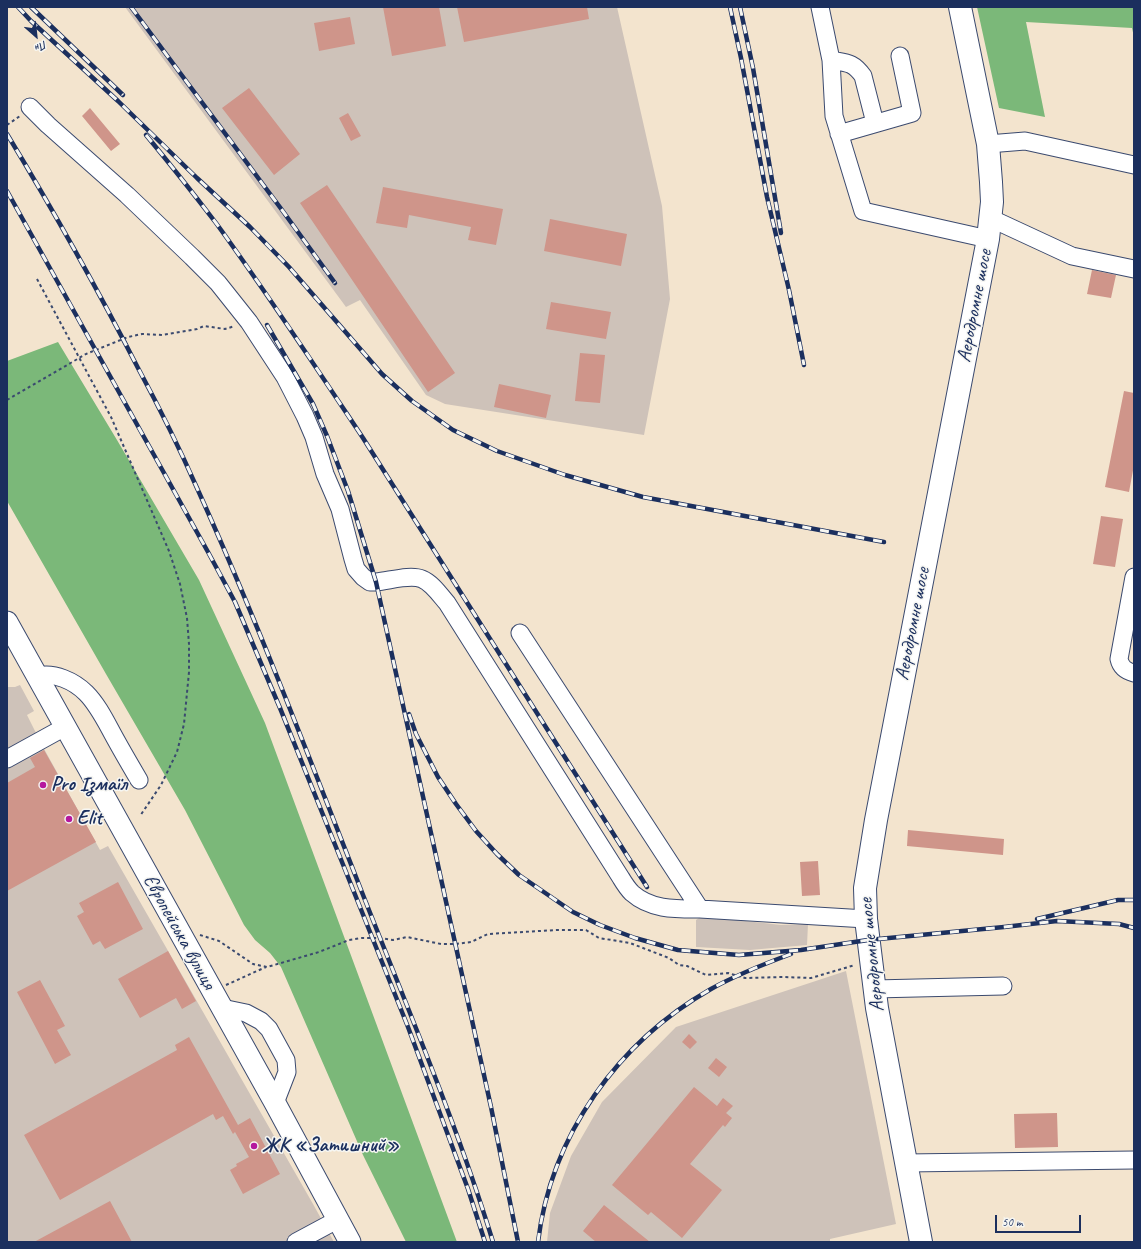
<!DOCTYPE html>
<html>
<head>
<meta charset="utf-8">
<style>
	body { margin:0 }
	#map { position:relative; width:1141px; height:1249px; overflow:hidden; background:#f3e4ce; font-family:Caveat,sans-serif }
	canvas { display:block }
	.frame { position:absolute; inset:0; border:8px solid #1b2f5e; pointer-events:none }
	.north { position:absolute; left:16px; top:16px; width:40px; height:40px; -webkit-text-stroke:3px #f6f6f2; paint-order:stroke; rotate:153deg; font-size:11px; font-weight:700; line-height:16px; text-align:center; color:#1b2f5e }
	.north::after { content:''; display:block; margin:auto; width:14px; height:18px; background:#1b2f5e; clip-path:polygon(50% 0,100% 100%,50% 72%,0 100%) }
	.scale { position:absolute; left:995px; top:1215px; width:86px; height:18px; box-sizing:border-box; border:2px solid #1b2f5e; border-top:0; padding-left:5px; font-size:12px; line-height:14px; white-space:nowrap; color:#1b2f5e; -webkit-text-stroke:3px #f6f6f2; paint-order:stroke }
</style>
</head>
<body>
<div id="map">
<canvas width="1141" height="1249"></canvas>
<div class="frame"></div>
<div class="north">Пн</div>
<div class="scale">50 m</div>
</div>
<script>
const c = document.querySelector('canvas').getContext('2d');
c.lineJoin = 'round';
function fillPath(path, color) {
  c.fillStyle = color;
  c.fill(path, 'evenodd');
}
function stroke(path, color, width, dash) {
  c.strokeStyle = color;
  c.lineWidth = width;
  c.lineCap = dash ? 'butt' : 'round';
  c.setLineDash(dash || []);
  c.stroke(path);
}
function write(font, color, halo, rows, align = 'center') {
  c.font = font + ' Caveat,sans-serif';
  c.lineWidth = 3;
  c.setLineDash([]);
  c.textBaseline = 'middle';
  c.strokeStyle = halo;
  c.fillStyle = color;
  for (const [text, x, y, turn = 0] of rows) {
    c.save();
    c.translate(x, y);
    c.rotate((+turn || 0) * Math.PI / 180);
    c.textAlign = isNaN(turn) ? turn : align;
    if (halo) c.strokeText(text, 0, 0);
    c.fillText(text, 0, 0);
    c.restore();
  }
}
const industrial = new Path2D(`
	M125,7H617L662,206L670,299L644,435L445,404L426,395L360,300L346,307Z
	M20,685L34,711L27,715L43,747L100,850L108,846L313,1204L334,1242H7V687H15Z
	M702,916L781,925L808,924L807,945L750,950L696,947V920Z
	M846,971L896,1224L830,1239V1242H547L550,1213L571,1156L602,1102L676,1027Z`);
const forest = new Path2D(`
	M977,7H1134V37L1132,28L1026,22L1045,117L999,108Z
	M58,342L117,440L199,580L265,723L457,1242H406L363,1155L281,967L270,953L255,940L244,925L185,810L106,674L7,501V361Z`);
const building = new Path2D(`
	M383,7H439L446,46L392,56Z
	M457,7H587L589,19L464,42Z
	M350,17L355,44L319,51L314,23Z
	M249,88L300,154L274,175L222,108Z
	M90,108L120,144L111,151L82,116Z
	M348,113L361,136L351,141L339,118Z
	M327,185L455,373L428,392L300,203Z
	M383,187L503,209L496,245L468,240L471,227L409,215L407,228L376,223Z
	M550,219L627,234L621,266L544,251Z
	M1092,270L1116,275L1111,298L1087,294Z
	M551,302L611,312L606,339L546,329Z
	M580,353L605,355L600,403L575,401Z
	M499,384L551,395L546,418L494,407Z
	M1124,391L1134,393V465L1129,492L1105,487Z
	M1101,516L1123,519L1115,567L1093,564Z
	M44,750L96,842L7,891V783L35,767L30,758Z
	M908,830L1004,839L1003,855L907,846Z
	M818,861L820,895L802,896L800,862Z
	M118,882L143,929L105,949L100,941L93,945L77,916L84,912L79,903Z
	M168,951L196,1001L182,1009L176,998L140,1018L118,979Z
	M40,980L65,1026L57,1030L71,1055L55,1064L17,992Z
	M689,1034L697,1042L690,1049L682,1042Z
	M189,1037L238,1125L250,1118L280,1174L243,1194L230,1170L237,1166L236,1164L249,1157L235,1132L233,1134L223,1116L216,1120L213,1114L60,1200L24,1135L177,1050L175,1045Z
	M716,1058L727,1067L719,1077L708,1068Z
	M694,1087L717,1106L723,1098L733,1106L726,1113L732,1118L725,1127L723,1125L690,1164L722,1190L682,1238L651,1212L648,1215L612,1185Z
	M1057,1113L1058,1147L1015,1148L1014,1114Z
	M110,1201L132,1242H34Z
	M604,1205L650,1242H596L583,1231Z`);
const path = new Path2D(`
	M7,125L20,116
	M37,279L111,417L169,551L180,584L187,618L189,644V672L184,724L177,752L161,785L140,816
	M7,400L86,354L128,337L142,334L162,335L197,329L204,326L225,329L235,326
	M200,935L219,941L253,964L267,967L319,952L349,940L362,938H380L393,940L407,937L441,944H455L471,942L488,934L557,930H586L599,938L630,943L669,958L679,965L687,966L706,975L728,973L745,978L784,977L811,978L855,965
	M226,985L266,967`);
const minor = new Path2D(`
	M820,7L831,60L834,116L863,211L988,239
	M831,60C847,63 853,62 863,76L875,123
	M30,107L48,125L127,195L192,257L218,283L249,322L285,377L305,416L314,437L325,474L340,509L353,559L356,569L363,577L370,582H376C389,581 410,574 422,579C432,583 440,595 447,603L621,878C624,883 628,889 632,893C651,910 676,909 700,909
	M839,134L912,113L900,56
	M988,144L1025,141L1134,165
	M990,218L1072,256L1134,269
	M1134,577L1119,659C1121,668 1126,671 1134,673
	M520,633L700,909L866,919
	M38,676C54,672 74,681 86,693C96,703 103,716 110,729C119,746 129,763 139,780
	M7,759L65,727
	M874,989L1003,986
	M222,1008L246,1013L261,1021L269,1029L286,1060L287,1072L275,1103
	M906,1163L1134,1160
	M296,1242L337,1220`);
const major = new Path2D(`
	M7,622L275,1103L350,1242`);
const highway = new Path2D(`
	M921,1242L877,1008L866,919L865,888L876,820L988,239L992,202L991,182L988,144L960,7`);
const rail = new Path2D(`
	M18,7L31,21L118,101L197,178L250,227L289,267L382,374L412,401L453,430L497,451L565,475L643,497L884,542
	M31,7L123,95
	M131,7L282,210L335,283
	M730,7L741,58L767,197L789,290L804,365
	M740,7L753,68L781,233
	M7,134C53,210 97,288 138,368C159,407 179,447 197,488C255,616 305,747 356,877C403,998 455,1118 493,1242
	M146,135C170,164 193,193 216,223C267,293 315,366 363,438L647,887
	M7,191L208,552L235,602L280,708L344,867L408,1027L468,1189L485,1242
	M267,325L313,404L327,436L348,491L376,582L491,1107L518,1242
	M409,714L416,734L438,777L456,804L476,831L497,854L519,875L573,912L600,925L635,938L678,950L739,955L801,950L868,940L1004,927L1057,921L1119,924L1134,928
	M1037,919L1118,900H1134
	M538,1242C551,1135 618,1042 711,989C736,975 764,964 791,954`);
const markers = [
	[43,785,4,"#b5179e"],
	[69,819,4,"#b5179e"],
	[254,1146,4,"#b5179e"]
];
const streetNames = [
	["Аеродромне шосе",975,306,-79],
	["Аеродромне шосе",913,624,-79],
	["Європейська вулиця",179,932,61],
	["Аеродромне шосе",872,955,-96]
];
const poiNames = [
	["Pro Ізмаїл",51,785],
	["Elit",77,819],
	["ЖК «Затишний»",262,1146]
];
fillPath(industrial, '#cec2b9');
fillPath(forest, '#7bb879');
fillPath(building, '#cf958a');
stroke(minor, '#3b4a6f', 19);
stroke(major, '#3b4a6f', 23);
stroke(highway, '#3b4a6f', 24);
stroke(path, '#3b4a6f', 2, [3, 3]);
stroke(minor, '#fff', 17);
stroke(major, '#fff', 21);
stroke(highway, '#fff', 22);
stroke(rail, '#1b2f5e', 4.5);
stroke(rail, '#f6f6f2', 3, [9]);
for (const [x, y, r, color] of markers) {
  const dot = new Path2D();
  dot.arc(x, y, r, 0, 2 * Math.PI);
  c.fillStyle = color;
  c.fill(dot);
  stroke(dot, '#f6f6f2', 1.5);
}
write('20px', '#1b2f5e', '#f6f6f2', streetNames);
write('bold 20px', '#1b2f5e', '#f6f6f2', poiNames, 'left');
</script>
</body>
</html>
